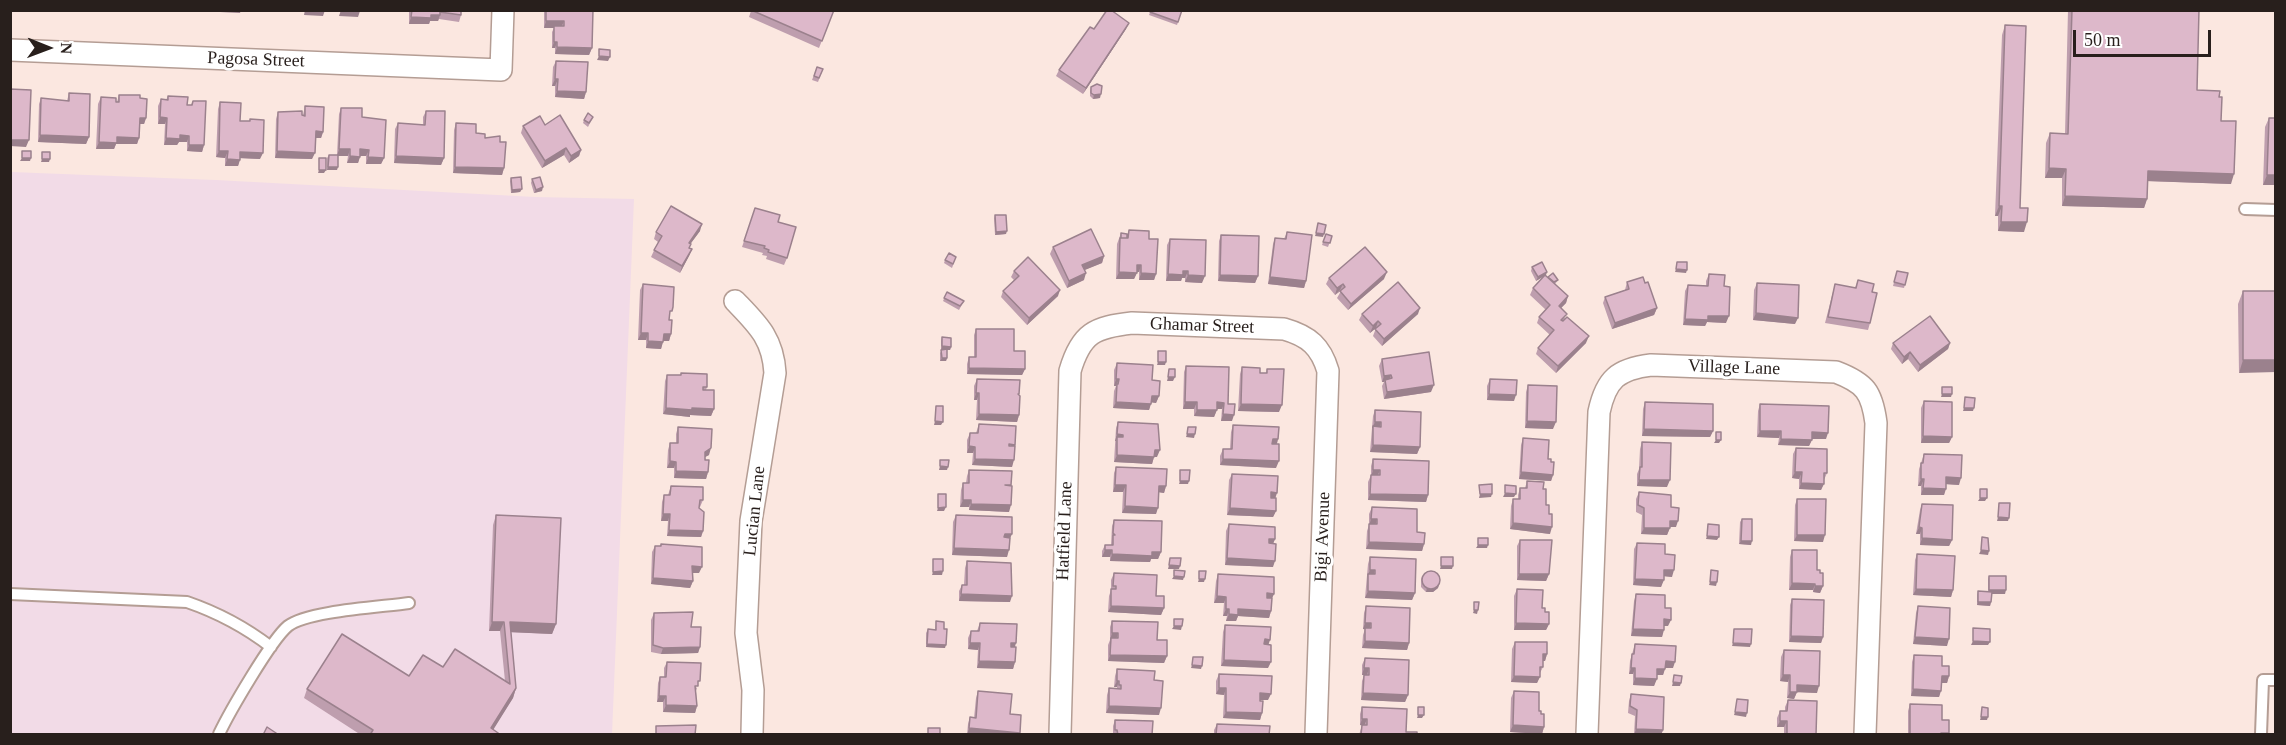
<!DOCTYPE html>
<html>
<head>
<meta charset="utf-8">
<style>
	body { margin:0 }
	#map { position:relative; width:2286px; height:745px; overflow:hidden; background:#fbe7e0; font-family:"Times New Roman",serif }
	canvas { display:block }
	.frame { position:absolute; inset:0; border:12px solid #281f1c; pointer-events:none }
	.north { position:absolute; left:18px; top:18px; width:60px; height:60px; -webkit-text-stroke:4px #fff; paint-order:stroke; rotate:91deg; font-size:16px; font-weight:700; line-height:24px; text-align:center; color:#281f1c }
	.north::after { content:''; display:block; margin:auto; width:21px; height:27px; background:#281f1c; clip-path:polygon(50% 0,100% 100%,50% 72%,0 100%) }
	.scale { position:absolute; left:2073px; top:30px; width:138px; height:27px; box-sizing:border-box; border:3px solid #281f1c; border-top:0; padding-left:8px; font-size:18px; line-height:21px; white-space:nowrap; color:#281f1c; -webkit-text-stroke:4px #fff; paint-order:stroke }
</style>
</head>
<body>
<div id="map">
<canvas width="2286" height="745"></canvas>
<div class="frame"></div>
<div class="north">N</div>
<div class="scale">50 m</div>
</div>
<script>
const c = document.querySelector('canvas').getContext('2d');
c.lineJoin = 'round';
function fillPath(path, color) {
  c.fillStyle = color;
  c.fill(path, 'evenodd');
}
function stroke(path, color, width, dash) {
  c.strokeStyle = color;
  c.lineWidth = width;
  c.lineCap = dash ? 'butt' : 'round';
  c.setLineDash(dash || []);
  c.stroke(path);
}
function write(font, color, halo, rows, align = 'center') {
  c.font = font + ' "Times New Roman",serif';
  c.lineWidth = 6;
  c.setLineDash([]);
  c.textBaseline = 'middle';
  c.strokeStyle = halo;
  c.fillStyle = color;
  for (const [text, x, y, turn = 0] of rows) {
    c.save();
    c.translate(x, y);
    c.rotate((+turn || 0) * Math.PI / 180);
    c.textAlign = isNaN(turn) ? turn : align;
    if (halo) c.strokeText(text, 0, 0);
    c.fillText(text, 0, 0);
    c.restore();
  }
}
const education = new Path2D(`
	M11,172L216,180L535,197L634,199L612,734H11Z`);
const service = new Path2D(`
	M2245,209L2276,210
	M10,594L187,602C219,613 245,627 271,647
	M219,734C229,713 271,640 288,626C307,611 381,607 409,603
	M2261,734L2263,680H2276`);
const minor = new Path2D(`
	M10,50L501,70L503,10
	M735,301C757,324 773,338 775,373L751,521L746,633L753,690L752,734
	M1060,734L1070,371C1081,333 1095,327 1132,323L1284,329C1309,336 1321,347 1328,371L1316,734
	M1587,734L1599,412C1606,379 1618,369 1651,365L1836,372C1865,383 1872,392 1876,423L1865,734`);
const wall = new Path2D(`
	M409,10H461V15L459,22L439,19L438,21H430L429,24H409Z
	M544,10H593L592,48L589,55L555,54V48H552V32L554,28H544Z
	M834,10L819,48L749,17L751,11Z
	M1151,10H1182L1177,25L1149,15Z
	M2068,10H2199L2197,90L2219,97L2221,121L2231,184L2148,181L2147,199L2144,208L2062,206V178H2045L2046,143L2050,133L2065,134Z
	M2005,25L2020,208L2024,232L1998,231V216H1995L2002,35Z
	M1094,29H1126L1083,94L1056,76L1059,70Z
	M556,61L586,92L584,99L555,97V86H552L553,67Z
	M817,67L823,69L818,82L812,80Z
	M1091,87L1100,98L1093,99L1090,96V91Z
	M69,93L89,137L86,144L38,142L39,104L41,98L67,101Z
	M119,95L140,98L146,118L144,124H140L139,138L137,144H116L114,149H96L98,104L101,97L117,102Z
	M168,96L187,105H191L193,101L204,145L202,152L187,151V142H179L177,145H164L165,124H158V106L161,99L166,100Z
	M220,102L240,121L260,159L240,158L238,166H225V158L216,157L218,109Z
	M305,106L323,132L321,138H315L312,159L275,158L276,119L278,112L303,115Z
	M341,108L362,117L384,158L381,164H366V156H360L358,163H347L348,156H338L337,170H327V158L329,155H337L339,114Z
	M426,111L444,158L441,165L394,163L395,129L398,123L423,125V117Z
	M593,117L588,127L583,123L584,120Z
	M2269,118H2276V185H2263L2265,127Z
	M456,123L485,138L500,142L504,168L502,175L453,173L454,130Z
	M545,125L581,150L579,156L569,163L564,155L542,168L521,133L523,126Z
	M511,178L522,189L520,192L511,193L510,181Z
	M532,179L542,191L534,193L531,183Z
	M755,208L778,222L787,258L784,265L766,259L767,256L762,255L763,253L742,247Z
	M995,215L1006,234L995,235L994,218Z
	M1129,230L1149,239L1156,274L1154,280H1139V272H1137L1134,279H1116L1117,244L1121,233L1127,235Z
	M700,231L690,244L689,248L692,249L689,256L680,273L651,257L658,242L654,239L656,232Z
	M1287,232L1306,281L1304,288L1268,284L1273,244L1275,238L1284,239Z
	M1326,234L1332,236L1328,247L1322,245Z
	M1221,235L1258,276L1255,283L1218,281L1219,241Z
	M1170,239L1202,283L1185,282V278H1182L1181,281H1166L1167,245Z
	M1053,247L1104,256L1102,263L1084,270V280L1067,288L1050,254Z
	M956,257L952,268L944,263L945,260Z
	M1532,267L1547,277L1558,280L1555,284L1568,296L1566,303L1561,308L1565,319L1586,343L1556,373L1536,354L1538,348L1550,335L1537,323L1539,317L1546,310L1530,295L1533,288L1544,276L1536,281L1531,271Z
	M1014,271L1058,296L1027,325L1001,297L1003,291L1014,280L1011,277Z
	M1897,271L1908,273L1904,288L1893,286Z
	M1709,274L1724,286L1726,323L1707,322L1705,326L1683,325L1685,291L1688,285L1706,286V281Z
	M1329,278L1384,279L1348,310L1337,298L1341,291L1335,295L1326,284Z
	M1858,280L1872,292L1870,323L1868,330L1825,323L1835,284L1855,288Z
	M1627,282L1657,308L1654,315L1612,329L1603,303L1605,297L1625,290Z
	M1757,283L1795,324L1753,320L1754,290Z
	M643,284L669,318L671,334L669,341H663L661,349L646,348V340H638L640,290Z
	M2243,291H2276L2239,373L2238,304Z
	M947,292L964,301L959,310L943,301Z
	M1362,314H1418L1382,346L1373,336L1376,328L1370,333L1359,320Z
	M976,329L1014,351L1025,369L1022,375L967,374V364L969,357H974V335Z
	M942,337L951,347L950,350H947V358L946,361H940V353L942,350H941V341Z
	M1893,343H1950L1948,349L1918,372L1908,359L1902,364L1891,349Z
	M1382,359L1431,392L1384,399L1382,386L1384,382H1382L1379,366Z
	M1117,363L1152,380L1159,396L1156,403L1151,402L1149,410L1113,408L1114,391L1116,386H1114V370Z
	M1186,366L1228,404L1232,421H1221L1222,409H1217L1214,417L1194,416V409H1183L1184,372Z
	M1242,367L1260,373H1266L1267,369L1279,412L1238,411L1240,374Z
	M667,375L707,387L706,390L714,409L711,416L690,415V417L663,414L665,381Z
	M977,379L1019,395V415L1017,422L976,420L977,400H974V386Z
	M1490,379L1514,401L1487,400V386Z
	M1528,385L1553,429L1525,428L1526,392Z
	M1924,401L1952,437L1949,443H1921V408Z
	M1645,402L1713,431L1710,437L1642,436L1643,409Z
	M1760,404L1826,439H1812L1809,446L1778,445L1779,438L1757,437L1758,411Z
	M1375,410L1420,447L1417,454L1370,452L1373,416Z
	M1118,422L1157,457H1154L1152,464L1114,462L1116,428Z
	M979,424L1015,445L1012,467L972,465L973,453H967V440L970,433H976Z
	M1233,425L1278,439L1277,444L1276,468L1220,465V456L1223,449H1230L1231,432Z
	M678,427L709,455L705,457L708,472L706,479L674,478V468H667L668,450L670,443H676V434Z
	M1523,438L1551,462L1553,475L1551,481L1519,479L1521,445Z
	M1642,442L1667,487L1637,486V474L1639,469L1640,449Z
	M1796,448L1827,473L1824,480L1821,490L1799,489V479L1792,478L1793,454Z
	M1924,454L1959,485L1946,484L1944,495H1921V486H1918L1919,469Z
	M1373,459L1428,495L1426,502L1368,500V482L1371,475V466Z
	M1116,467L1166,486L1164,493L1159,492L1156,514L1122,513L1123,492H1113L1114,473Z
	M969,470L1011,485L1009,512L969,510V507H960L961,490L963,483H966L967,476Z
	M1232,474L1276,498V511L1273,517L1227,515L1229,480Z
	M1527,481L1543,489L1550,534L1510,529L1511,506L1513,499H1518V495L1520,488H1525Z
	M671,486L703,500L700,507H699L703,531L701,537L667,536L668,521H661L662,502L664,495H668Z
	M1639,492L1671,507L1676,527H1670L1667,535L1641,534L1642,515L1636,512V499Z
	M1797,499L1823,542L1794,541L1795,505Z
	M1922,504L1952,540L1949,546L1920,545V534H1916L1920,510Z
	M1372,507L1417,532L1424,544L1422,551L1366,549L1367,531L1369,525V514Z
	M496,515L556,624L552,634L511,632L516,688L513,698L493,729L501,735H361L304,698L307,689L409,676L505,681L500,631H489L493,525Z
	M956,515L1009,541L1007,557L952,555L953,522Z
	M1742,519L1751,545L1739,544L1740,522Z
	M1114,520L1161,552L1158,559H1151L1150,562L1110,561V557H1102V551L1105,545H1111L1112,526Z
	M1229,524L1275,539L1273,544V567L1225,565L1226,531Z
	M1520,540L1549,574L1546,581L1517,580V546Z
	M1637,543L1665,554L1672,577L1664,576L1661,587L1633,585L1634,549Z
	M661,544L699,573H692L693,581L690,588L651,584L652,552L655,546H660Z
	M1792,550L1820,573L1823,586L1820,593L1813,592V590H1789L1790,557Z
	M1917,554L1953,590L1951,597L1913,595L1915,560Z
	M1370,557L1415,593L1412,600L1365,598L1368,564Z
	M967,561L1010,602L959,601V591L962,585H964L965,568Z
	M1114,573L1156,596L1164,608L1161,615L1108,612L1109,596L1111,590V580Z
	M1218,574L1274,594L1272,598L1271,611L1269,618L1238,616L1236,621H1226L1227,616H1223L1224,603H1214L1216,581Z
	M1422,576L1439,584L1438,588L1433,592H1426L1421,587V579Z
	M1989,576L2005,594H1992L1991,602L1990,606L1977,605V595L1978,591L1988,592V579Z
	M1517,589L1542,608L1545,612L1549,624L1546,630H1514V596Z
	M1636,594L1665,608L1668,626H1664L1662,637L1631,636L1634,601Z
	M1792,599L1823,637L1821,643L1789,642L1790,605Z
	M1366,606L1409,643L1407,650L1362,648L1363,635L1365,629H1363L1364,613Z
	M1918,606L1947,646L1913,644L1916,613Z
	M654,613L691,627L700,647L698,653L661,654L651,652V620Z
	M936,621L944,629L945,648L926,647V633L928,629L935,630Z
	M1112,621L1157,640L1167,656L1164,663L1108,661V645L1110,640V627Z
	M980,623L1015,647V662L1013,669L977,668L978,650L968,649V638L971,631H977Z
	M1225,625L1268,645V668L1221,666L1223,632Z
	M1515,642L1547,654L1545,661H1543V667L1540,673L1537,683L1511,682L1512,649Z
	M1635,644L1673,668H1665L1663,675H1657L1654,686L1633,685V674H1629L1630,661Z
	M1784,650L1817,693L1797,692L1794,699L1787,698L1788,682L1780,681L1781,657Z
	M1914,655L1942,666L1949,676L1947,683H1942L1939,697L1911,696L1912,662Z
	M1365,658L1408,695L1405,702L1361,700L1362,681L1364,675H1367H1362V665Z
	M667,662L697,688L696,691L697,706L695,713L663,712V702H657L658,683L660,677H664V668Z
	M1117,669L1154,680L1159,715L1106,713L1107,695L1109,688L1117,689V687H1114L1115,676Z
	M1219,674L1268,700H1260L1262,713L1260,720L1223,718L1224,695L1216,694V681Z
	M978,691L1010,714L1019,735H967L968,724L970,717L974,718L976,698Z
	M1514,691L1539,711L1544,727L1542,734L1510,732L1511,698Z
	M1631,694L1663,730L1661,735H1634L1635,716L1628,713L1629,701Z
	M1788,700L1816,735H1784V727H1777V718L1780,711H1785V707Z
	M1910,704L1942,720L1949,733L1948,735H1908V711Z
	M1362,707L1406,732L1417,735H1359L1362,725H1360V714Z
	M1115,720L1152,735H1113V726Z
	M1217,724L1269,735H1214V730Z`);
const shadedWall = new Path2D(`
	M220,10H241L240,13L220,12Z
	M305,10H325L323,16L304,15Z
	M341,10L360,11L358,17L339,16Z
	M431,15H440L438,21H430L429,24H409L411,17Z
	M546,21H564L561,28L554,26V28H544Z
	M1129,23L1126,29L1083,94L1086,88Z
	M554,42H557L555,48H552Z
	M557,47L592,48L589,55L555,54Z
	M599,56L610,57L608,61L597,60Z
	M555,79H558L555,86H552Z
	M557,91L586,92L584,99L555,97Z
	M1101,94L1100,98L1093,99L1094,95Z
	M160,117L167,118L165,124H158Z
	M140,118H146L144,124H138Z
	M316,131L323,132L321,138H313Z
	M40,135L89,137L86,144L38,142Z
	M180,135L189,136L187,142H179L177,145H164L166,138Z
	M117,137L139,138L137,144H116L114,149H96L99,142Z
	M10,140H29L26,147L10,146Z
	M189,145H204L202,152L187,151Z
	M566,148L564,155L542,168L545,161Z
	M339,149H350L348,156H337Z
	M360,149L369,150L366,156H358Z
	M581,150L579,156L569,163L571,156Z
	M219,151H228L225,158L216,157Z
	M277,151L315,153L312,159L275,158Z
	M240,152L263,153L260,159L238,158Z
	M350,156L360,157L358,163H347Z
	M396,156L444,158L441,165L394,163Z
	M368,157L384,158L381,164H366Z
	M22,158H31L30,161H20Z
	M42,159H50L49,162H41Z
	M227,159L240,160L238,166H225Z
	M328,167H338L337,170H327Z
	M455,167L504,168L502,175L453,173Z
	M2049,168L2066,169L2062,178H2045Z
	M319,170H326L324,173H318Z
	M2148,171L2234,174L2231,184L2145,181Z
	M2267,175H2276V185H2263Z
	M543,187L542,191L534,193L536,190Z
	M522,189L520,192L511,193L512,190Z
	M2065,196L2147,199L2144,208L2062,206Z
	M1999,206H2002L1998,216H1995Z
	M2001,222H2027L2024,232L1998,231Z
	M702,224L700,231L686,250L689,243Z
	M1007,231L1006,234L995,235L996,232Z
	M1316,233L1324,234L1323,237L1315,236Z
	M692,249L689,256L680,273L682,266Z
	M1104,256L1102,263L1080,272L1082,265Z
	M1137,265H1141L1139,272H1134Z
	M1676,269L1687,270L1686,273L1675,272Z
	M1183,271H1188L1185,278H1182L1181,281H1166L1168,274Z
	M1119,272L1137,273L1134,279H1116Z
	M1387,272L1384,279L1348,310L1351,304Z
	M1547,272L1546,275L1536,281L1538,277Z
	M1086,273L1084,280L1067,288L1069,281Z
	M1141,273L1156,274L1154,280H1139Z
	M1188,275L1205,276L1202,283L1185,282Z
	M1220,275L1258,276L1255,283L1218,281Z
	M1270,277L1306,281L1304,288L1268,284Z
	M1343,284L1340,290L1335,295L1337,288Z
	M1060,290L1058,296L1027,325L1029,318Z
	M1568,296L1566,303L1556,313L1559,306Z
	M1420,308L1418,314L1382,346L1384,339Z
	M1657,308L1654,315L1612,329L1615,323Z
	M1756,313L1798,318L1795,324L1753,320Z
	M1708,316H1729L1726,323L1707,322L1705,326L1683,325L1685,319Z
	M1378,321L1376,328L1370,333L1373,326Z
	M641,333H648L646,340H638Z
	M664,334H671L669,341H661Z
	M1589,336L1586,343L1556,373L1558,366Z
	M648,341L663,342L661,349L646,348Z
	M1950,343L1948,349L1918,372L1920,365Z
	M942,346L951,347L950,350H941Z
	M1910,352L1908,359L1902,364L1904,357Z
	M942,358H947L946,361H940Z
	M2243,360H2276V372L2239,373Z
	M1158,362H1166L1165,365H1157Z
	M969,368L1025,369L1022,375L967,374Z
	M1391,375L1389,381L1385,380L1384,382H1382L1384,376Z
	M1168,377H1175L1173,381H1167Z
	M1116,379H1119L1116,386H1114Z
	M1434,385L1431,392L1384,399L1387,392Z
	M976,393H979L977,400H974Z
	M1489,394L1516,395L1514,401L1487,400Z
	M1942,394H1952L1951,397H1941Z
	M1152,396H1159L1156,403L1149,402Z
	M1116,402L1151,404L1149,410L1113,408Z
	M1185,402H1197L1194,409H1183Z
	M1217,402L1224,403L1222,409H1215Z
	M1241,404L1282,405L1279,412L1238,411Z
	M666,408H692L714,409L711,416L690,415V417L663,414Z
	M1964,408H1974L1973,411H1963Z
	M1197,410H1217L1214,417L1194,416Z
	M979,414L1019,415L1017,422L976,420Z
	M1223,414L1234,415L1232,421H1221Z
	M935,421L943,422L941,425H934Z
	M1527,421L1556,422L1553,429L1525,428Z
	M1375,422H1381L1379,429L1372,428Z
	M1644,429L1713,431L1710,437L1642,436Z
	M1760,431H1781L1779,438L1757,437Z
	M1812,432L1828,433L1826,439H1809Z
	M1117,434L1123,435L1121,441L1117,437L1116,441H1115Z
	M1187,434H1195L1194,438L1186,437Z
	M1923,436L1952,437L1949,443H1921Z
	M1273,439H1278L1276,446H1270Z
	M1781,439L1812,440L1809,446L1778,445Z
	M1716,440H1721L1719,443H1714Z
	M1373,445L1420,447L1417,454L1370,452Z
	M969,446L975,447L973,453H967Z
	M711,448L709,455L703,458L705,452Z
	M1155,450H1160L1157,457H1152Z
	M1117,455L1154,457L1152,464L1114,462Z
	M975,459L1014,460L1012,467L972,465Z
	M1223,459L1279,461L1276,468L1220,465Z
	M670,461L676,462L674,468H667Z
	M940,466L948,467L947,470H939Z
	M1373,470H1380L1377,477H1371Z
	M676,471L708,472L706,479L674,478Z
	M1521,472L1553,475L1551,481L1519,479Z
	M1795,472H1802L1799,479L1792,478Z
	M1946,477L1961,478L1959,485L1944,484Z
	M1921,479H1924L1921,486H1918Z
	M1639,480H1670L1667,487L1637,486Z
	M1180,481H1189L1188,484H1179Z
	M1801,483L1824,484L1821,490L1799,489Z
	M1115,485H1126L1123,492H1113Z
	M1159,486H1166L1164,493L1157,492Z
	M1923,488L1946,489L1944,495H1921Z
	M1271,492L1277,493L1275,499H1269Z
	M1505,493L1516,494L1514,497H1503Z
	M1370,494L1428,495L1426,502L1368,500Z
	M1480,494H1492L1491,497L1479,498Z
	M1980,498H1987L1985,501H1978Z
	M963,500H971L969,507H960Z
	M971,504L1011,505L1009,512L969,510Z
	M1125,506L1158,508L1156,514L1122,513Z
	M946,507L944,511H937L938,508Z
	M1230,508L1276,511L1273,517L1227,515Z
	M663,514H670L668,521H661Z
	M1998,517L2009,518L2008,521H1997Z
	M1371,519H1377L1375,526H1369Z
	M1670,521H1678L1676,527H1668Z
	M1513,523L1552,527L1550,534L1510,529Z
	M1919,527L1922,528L1920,534H1916Z
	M1644,528H1670L1667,535L1641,534Z
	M669,530L703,531L701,537L667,536Z
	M1005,534H1012L1009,541H1002Z
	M1797,535H1825L1823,542L1794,541Z
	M1707,536L1719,537L1717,540L1706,539Z
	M1922,538L1952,540L1949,546L1920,545Z
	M1269,539H1275L1272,546L1267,545Z
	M1741,541H1752L1751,545L1739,544Z
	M1369,542L1424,544L1422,551L1366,549Z
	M1478,545H1488L1487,548H1476Z
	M954,548L1009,550L1007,557L952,555Z
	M1105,550H1112L1110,557H1102Z
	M1981,550L1989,551L1988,555L1979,554Z
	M1152,552H1161L1158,559H1151L1150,562L1110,561L1112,554Z
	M1227,558L1275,561L1273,567L1225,565Z
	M1169,565L1180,566L1179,569H1168Z
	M692,566L702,567L699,573H689Z
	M1441,566H1453L1452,569H1440Z
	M1370,570H1375L1373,577L1368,574L1367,577Z
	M1664,570H1674L1672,577L1662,576Z
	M943,571L942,575H932L933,572Z
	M1519,574H1549L1546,581L1517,580Z
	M1174,576L1184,577L1183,580L1172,579Z
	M653,578L693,581L690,588L651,584Z
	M1199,579H1205L1204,582H1198Z
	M1635,579L1664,580L1661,587L1633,585Z
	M1710,582H1717L1716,586L1709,585Z
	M1792,583L1815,584L1813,590H1789Z
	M1439,584L1438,588L1433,592H1426L1427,588Z
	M1815,586H1823L1820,593L1813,592Z
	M1916,589L1953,590L1951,597L1913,595Z
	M1989,590H2006L2005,594H1988Z
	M1368,591L1415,593L1412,600L1365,598Z
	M1267,593L1274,594L1271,600H1264Z
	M961,594L1012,596L1010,602L959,601Z
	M1217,596L1226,597L1224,603H1214Z
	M1978,602H1991L1990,606L1977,605Z
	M1111,606L1164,608L1161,615L1108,612Z
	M1226,609H1229L1227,616H1223Z
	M1238,609L1271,611L1269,618L1238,616L1236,621H1226L1229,614Z
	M1474,610H1478L1477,614L1473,613Z
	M1664,619L1671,620L1668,626H1662Z
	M492,622H504L500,631H489Z
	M510,622L556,624L552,634L506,632Z
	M1365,623H1371L1369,630L1363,629Z
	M1516,623L1549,624L1546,630H1514Z
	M1174,626H1182L1181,630L1172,629Z
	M1633,629L1664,630L1662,637L1631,636Z
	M1112,633H1118L1116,640H1110Z
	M1791,636L1823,637L1821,643L1789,642Z
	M1915,637L1949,639L1947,646L1913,644Z
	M1265,639L1270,640L1268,646H1262Z
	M1365,641L1409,643L1407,650L1362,648Z
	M1973,641L1990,642L1988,645H1971Z
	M970,643H980L978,650L968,649Z
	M1011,643H1016L1014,650L1009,649Z
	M1733,643L1751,644L1750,647L1732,646Z
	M927,644L946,645L945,648L926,647Z
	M700,647L698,653L661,654L663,648Z
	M1543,654H1547L1545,661H1541Z
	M1110,655L1167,656L1164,663L1108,661Z
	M1224,660L1271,662L1268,668L1221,666Z
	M979,661L1015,662L1013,669L977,668Z
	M1666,661L1675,662L1673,668H1663Z
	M1192,665L1202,666L1201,669L1191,668Z
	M1364,668H1369L1367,675H1362Z
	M1631,668H1635L1633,674H1629Z
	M1657,669H1665L1663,675H1655Z
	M1783,675H1790L1788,682L1780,681Z
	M1514,676L1540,677L1537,683L1511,682Z
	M1942,676H1949L1947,683H1939Z
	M1635,678L1657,679L1654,686L1633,685Z
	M1117,681H1119L1117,687H1114Z
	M1673,682L1681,683L1680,686H1672Z
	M1797,685L1819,686L1817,693L1794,692Z
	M516,688L513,698L490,735L491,728Z
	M1219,688H1226L1224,695L1216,694Z
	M1913,689L1941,691L1939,697L1911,696Z
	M1790,692H1797L1794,699L1787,698Z
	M1260,693L1271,694L1268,700H1257Z
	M1363,693L1408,695L1405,702L1361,700Z
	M659,696H666L663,702H657Z
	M666,705L697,706L695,713L663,712Z
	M1109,706L1161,708L1159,715L1106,713Z
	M1226,712L1262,713L1260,720L1223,718Z
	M1735,712L1747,713L1746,717L1734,715Z
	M1418,715H1424L1422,718H1417Z
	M1981,717H1988L1987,720H1980Z
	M1362,719H1367L1364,726L1360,725Z
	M1780,721H1787L1784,727H1777Z
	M1513,725L1544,727L1542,734L1510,732Z
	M969,728L1020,733L1019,735H967Z
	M1636,729L1663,730L1661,735H1634Z`);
const building = new Path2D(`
	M412,10H461V15L440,12V15H431V18L411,17Z
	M546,10H593L592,48L557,47V42H554V26H564V21H546Z
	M751,10H834L822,41Z
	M1107,10H1111L1129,23L1086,88L1059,70L1090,27L1094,29Z
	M1151,10H1182L1178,22L1150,12Z
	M2072,10H2199L2197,90L2220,91L2219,97H2222L2221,121H2236L2234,174L2148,171L2147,199L2065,196L2066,169L2049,168L2050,133L2068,134Z
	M2005,25L2026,26L2020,208H2028L2027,222H2001L2002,206H1999Z
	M599,49L610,50V57L599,56Z
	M556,61L588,62L586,92L557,91L558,79H555Z
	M817,67L823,69L819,78L814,76Z
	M1097,84L1102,86L1101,94L1094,95L1091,93V87Z
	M10,89L31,90L29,140H10Z
	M69,93L90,94L89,137L40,135L41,98L69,101Z
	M119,95H140V98L147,99L146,118H140L139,138L117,137V143L99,142L101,97L116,98V102H119Z
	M168,96L188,97L187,105H192L193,101H206L204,145H189V136L180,135V139L166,138L167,118L160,117L161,99L168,100Z
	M220,102L241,103L240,121H250V119L264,120L263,153L240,152V160L227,159L228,151H219Z
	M305,106L324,107L323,132L316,131L315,153L277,151L278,112L302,111V115L305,116Z
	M341,108H362V117L386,120L384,158L368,157L369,150L360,149V157L350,156V149H339Z
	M426,111H445L444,158L396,156L398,123L425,125Z
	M588,113L593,117L589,123L584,120Z
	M560,115L581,150L571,156L566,148L545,161L523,126L540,116L545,125Z
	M2269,118H2276V175H2267Z
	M456,123L476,124V133L485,134V138L500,136V142H506L504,168L455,167Z
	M22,151H31V158H22Z
	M42,152H50V159H42Z
	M329,155H338V167H328Z
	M319,158H326V170H319Z
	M521,177L522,189L512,190L511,178Z
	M540,177L543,187L536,190L532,179Z
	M671,206L702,224L689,243L691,244L689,248L692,249L682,266L654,250L662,236L656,232Z
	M755,208L780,215L778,222L796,227L787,258L768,252L769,250L764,248L765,246L744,241Z
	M995,215H1006L1007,231L996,232Z
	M1318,223L1326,225L1324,234L1316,233Z
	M1091,229L1104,256L1082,265L1086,273L1069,281L1053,247Z
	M1129,230L1149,231V239H1158L1156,274L1141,273V265H1137V273L1119,272L1120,238H1128Z
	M1287,232L1312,235L1306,281L1270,277L1275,238L1286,239Z
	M1121,233L1127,234V238H1121Z
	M1326,234L1332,236L1330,243L1323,242Z
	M1221,235L1259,236L1258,276L1220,275Z
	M1170,239L1206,240L1205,276L1188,275V271H1183V275L1168,274Z
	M1365,247L1387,272L1351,304L1340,291L1345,287L1343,284L1337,288L1329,278Z
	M949,253L956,257L953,264L945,260Z
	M1028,257L1060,290L1029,318L1003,291L1019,276L1014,271Z
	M1542,262L1547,272L1538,277L1532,267Z
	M1677,262H1687V270L1676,269Z
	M1897,271L1908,273L1905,285L1894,282Z
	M1553,273L1558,280L1554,282L1548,277Z
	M1709,274L1725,275L1724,286L1730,287L1729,316H1708V320L1685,319L1688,285L1708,286Z
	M1545,275L1568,296L1559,306L1567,314L1561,320L1563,321L1567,317L1589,336L1558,366L1538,348L1554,330L1539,317L1550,305L1533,288Z
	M1643,277L1645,283L1648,282L1657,308L1615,323L1605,297L1629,289L1627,282Z
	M1858,280L1874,284L1872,292L1877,293L1870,323L1828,317L1835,284L1856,288Z
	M1398,282L1420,308L1384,339L1375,329L1381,324L1378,321L1373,326L1362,314Z
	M1757,283L1799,285L1798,318L1756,313Z
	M643,284L674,287L673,307L672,311H670L669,320H672L671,334H664L663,342L648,341V333H641Z
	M2243,291H2276V360H2243Z
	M947,292L964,301L960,306L944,298Z
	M1930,316L1950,343L1920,365L1910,352L1904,357L1893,343Z
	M976,329H1014V351H1025V369L969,368V357H976Z
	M942,337L951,338V347L942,346Z
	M947,349V358H942L941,350Z
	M1158,351H1166V362H1158Z
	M1429,352L1434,385L1387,392L1385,380L1392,378L1391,375L1384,376L1382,359Z
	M1117,363L1153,365L1152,380L1160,381L1159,396H1152L1151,404L1116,402L1117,384H1118L1119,379H1116Z
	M1186,366L1229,367L1228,404H1235L1234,415L1223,414L1224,403L1217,402V410H1197V402H1185Z
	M1242,367L1260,368V373H1267V369H1284L1282,405L1241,404Z
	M1169,369H1175V377H1168Z
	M681,373L707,374V387H703V390H714V409L692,408V410L666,408L667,375H681Z
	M977,379L1020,380L1019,394H1018L1020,396L1019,415L979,414V393H976Z
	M1490,379L1517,380L1516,395L1489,394Z
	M1528,385L1557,386L1556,422L1527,421Z
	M1942,387H1952V394H1942Z
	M1965,397L1975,398L1974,408H1964Z
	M1924,401L1952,402V437L1923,436Z
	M1645,402L1713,404V431L1644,429Z
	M1760,404L1829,406L1828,433L1812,432V440L1781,439V431H1760Z
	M936,406H943V422L935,421Z
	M1375,410L1421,412L1420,447L1373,445V426L1381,427V422H1375Z
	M1118,422L1158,424L1160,450H1155L1154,457L1117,455V437H1123V435L1117,434Z
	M979,424L1016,426L1015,445L1009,444V446H1015L1014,460L975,459V447L969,446L970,433H978Z
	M1233,425L1279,427L1278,439H1273L1272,444H1279V461L1223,459V449H1232Z
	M678,427L712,429L711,448L705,452V460H709L708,472L676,471V462L670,461V443H678Z
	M1188,427H1196L1195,434H1187Z
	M1716,432H1721V440H1716Z
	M1523,438L1549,440L1548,459H1551V462H1554L1553,475L1521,472Z
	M1642,442L1671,443L1670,480H1639L1640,467H1642Z
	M1796,448L1827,449V473H1824V484L1801,483L1802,472H1795Z
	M1924,454L1962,455L1961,478L1946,477V489L1923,488L1924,479H1921V463H1923Z
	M1373,459L1429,461L1428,495L1370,494L1371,475H1380V470H1373Z
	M940,460H949L948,467L940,466Z
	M1116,467L1167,469L1166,486H1159L1158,508L1125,506L1126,485H1115Z
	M969,470L1012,471L1011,485H1005L1012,486L1011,505L971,504V500H963V483H969Z
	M1180,470H1190L1189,481H1180Z
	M1232,474L1278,476L1277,493L1271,492V498H1276V511L1230,508Z
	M1527,481L1544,482L1543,489H1546V505H1549V514H1552V527L1513,523V499H1520V488H1527Z
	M1492,484V494H1480L1479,485Z
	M1505,485L1516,486V494L1505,493Z
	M671,486L703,487V500H700L699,508L704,512L703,531L669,530L670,514H663L664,495H670Z
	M1980,489H1987V498H1980Z
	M1639,492L1671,495V507L1679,508L1678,521H1670V528H1644V508L1638,505Z
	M938,494H946V507L938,508Z
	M1797,499H1826L1825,535H1797Z
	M1999,503H2010L2009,518L1998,517Z
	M1922,504L1953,505L1952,540L1922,538V528L1919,527Z
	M1372,507L1417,509V532L1425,533L1424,544L1369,542V524H1377V519H1371Z
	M496,515L561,518L556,624L510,622L516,688L491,728L501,735H370L373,730L307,689L342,634L409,676L423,655L443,667L455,649L510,684L504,622H492Z
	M956,515L1012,517V534H1005L1004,537L1010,538L1009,550L954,548Z
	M1742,519H1752V541H1741Z
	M1114,520L1162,521L1161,552H1152V556L1112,554V550H1105V545H1113V535H1115L1113,533Z
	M1229,524L1275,527V539H1269V543L1276,544L1275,561L1227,558Z
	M1708,524L1719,525V537L1707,536Z
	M1982,537L1988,538L1989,551L1981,550Z
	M1478,538H1488V545H1478Z
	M1520,540H1552L1549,574H1519Z
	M1637,543L1665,544V554L1675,555L1674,570H1664V580L1635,579Z
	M661,544L702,547V567L692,566L693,581L653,578L655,546H661Z
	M1792,550H1817V570H1820V573H1823V586H1815V584L1792,583Z
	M1917,554L1955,556L1953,590L1916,589Z
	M1370,557L1416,559L1415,593L1368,591V574H1375V570H1370Z
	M1441,557H1453V566H1441Z
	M1170,558H1181L1180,566L1169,565Z
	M933,559H943V571L933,572Z
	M967,561L1011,563L1012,596L961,594L962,585H967Z
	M1174,570L1185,571L1184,577L1174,576Z
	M1711,570L1718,571L1717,582H1710Z
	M1199,571H1206L1205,579H1199Z
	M1422 580a9 9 0 1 1 18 0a9 9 0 1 1-18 0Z
	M1114,573L1157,575L1156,596H1164V608L1111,606V589H1116V586H1113Z
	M1218,574L1274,577V594L1267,593V598H1272L1271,611L1238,609V615L1229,614V609H1226V597L1217,596Z
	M1989,576H2006V590H1989Z
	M1517,589L1543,590L1542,608H1545V612H1549V624L1516,623Z
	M1978,591L1992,592L1991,602H1978Z
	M1636,594L1665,595V608H1671V620L1664,619V630L1633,629Z
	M1792,599L1824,600L1823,637L1791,636Z
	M1474,602H1479L1478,610H1474Z
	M1366,606L1410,608L1409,643L1365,641V628H1371V623H1365Z
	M1918,606L1950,608L1949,639L1915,637Z
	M693,612L691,627H701L700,647L663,648L653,645L654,613Z
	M1174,619H1183L1182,626H1174Z
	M936,621L944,622V629H947L946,645L927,644L928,629L936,630Z
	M1112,621L1158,622L1157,640H1167V656L1110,655L1111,638H1118V633H1112Z
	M980,623L1017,624L1016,643H1011V647H1016L1015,662L979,661L980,643H970L971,631H979Z
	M1225,625L1271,627L1270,640L1265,639L1264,644L1271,645V662L1224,660Z
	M1973,628L1990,629V642L1973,641Z
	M1734,629H1752L1751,644L1733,643Z
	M1515,642H1547V654H1543V667H1540V677L1514,676Z
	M1635,644L1676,646L1675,662L1666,661L1665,669H1657V679L1635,678V668H1631L1632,654H1634Z
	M1784,650L1820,651L1819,686L1797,685V692H1790V675H1783Z
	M1914,655L1942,656V666H1949V676H1942L1941,691L1913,689Z
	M1193,657H1203L1202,666L1192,665Z
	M1365,658L1409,660L1408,695L1363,693L1364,675H1369V668H1364Z
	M667,662L701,663L700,681H698V686H695L697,706L666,705V696H659L660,677H666Z
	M1117,669L1155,671L1154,680L1163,681L1161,708L1109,706V688L1121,689V685H1119V681H1117Z
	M1219,674L1272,676L1271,694L1260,693V701H1263L1262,713L1226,712V688H1219Z
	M1674,675L1682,676L1681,683L1673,682Z
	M978,691L1012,694L1010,714L1021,715L1020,733L969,728L970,717L976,718Z
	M1514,691L1539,692V711H1541V714H1544V727L1513,725Z
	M1631,694L1664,697L1663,730L1636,729L1637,710L1630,706Z
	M1737,699L1748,700L1747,713L1735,712Z
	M1788,700L1817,701L1816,735H1787V721H1780V711H1787Z
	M1910,704L1942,705V720H1949V733H1941V735H1910Z
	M1362,707L1407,709L1406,732H1417V735H1361L1362,725H1367V719H1362Z
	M1418,707H1424V715H1418Z
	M1982,707L1988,708V717H1981Z
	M1115,720L1153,721L1152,735H1118L1117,730H1115Z
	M1217,724L1270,726L1269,735H1216Z
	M696,725L695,735H656V726Z
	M267,727L279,735H263Z
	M928,728H940V735H928Z`);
const streetNames = [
	["Pagosa Street",256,60,2],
	["Ghamar Street",1202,326,2],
	["Village Lane",1734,368,2],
	["Lucian Lane",755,511,-84],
	["Hatfield Lane",1065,531,-88],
	["Bigi Avenue",1323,537,-88]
];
fillPath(education, '#f2dbe7');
stroke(service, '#b49d94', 14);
stroke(minor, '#b49d94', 24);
stroke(service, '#fff', 10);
stroke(minor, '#fff', 21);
fillPath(wall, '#be9eae');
fillPath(shadedWall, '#9b818d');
fillPath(building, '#ddb8ca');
stroke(building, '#9b818d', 1.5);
write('18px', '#281f1c', '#fff', streetNames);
</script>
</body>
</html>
